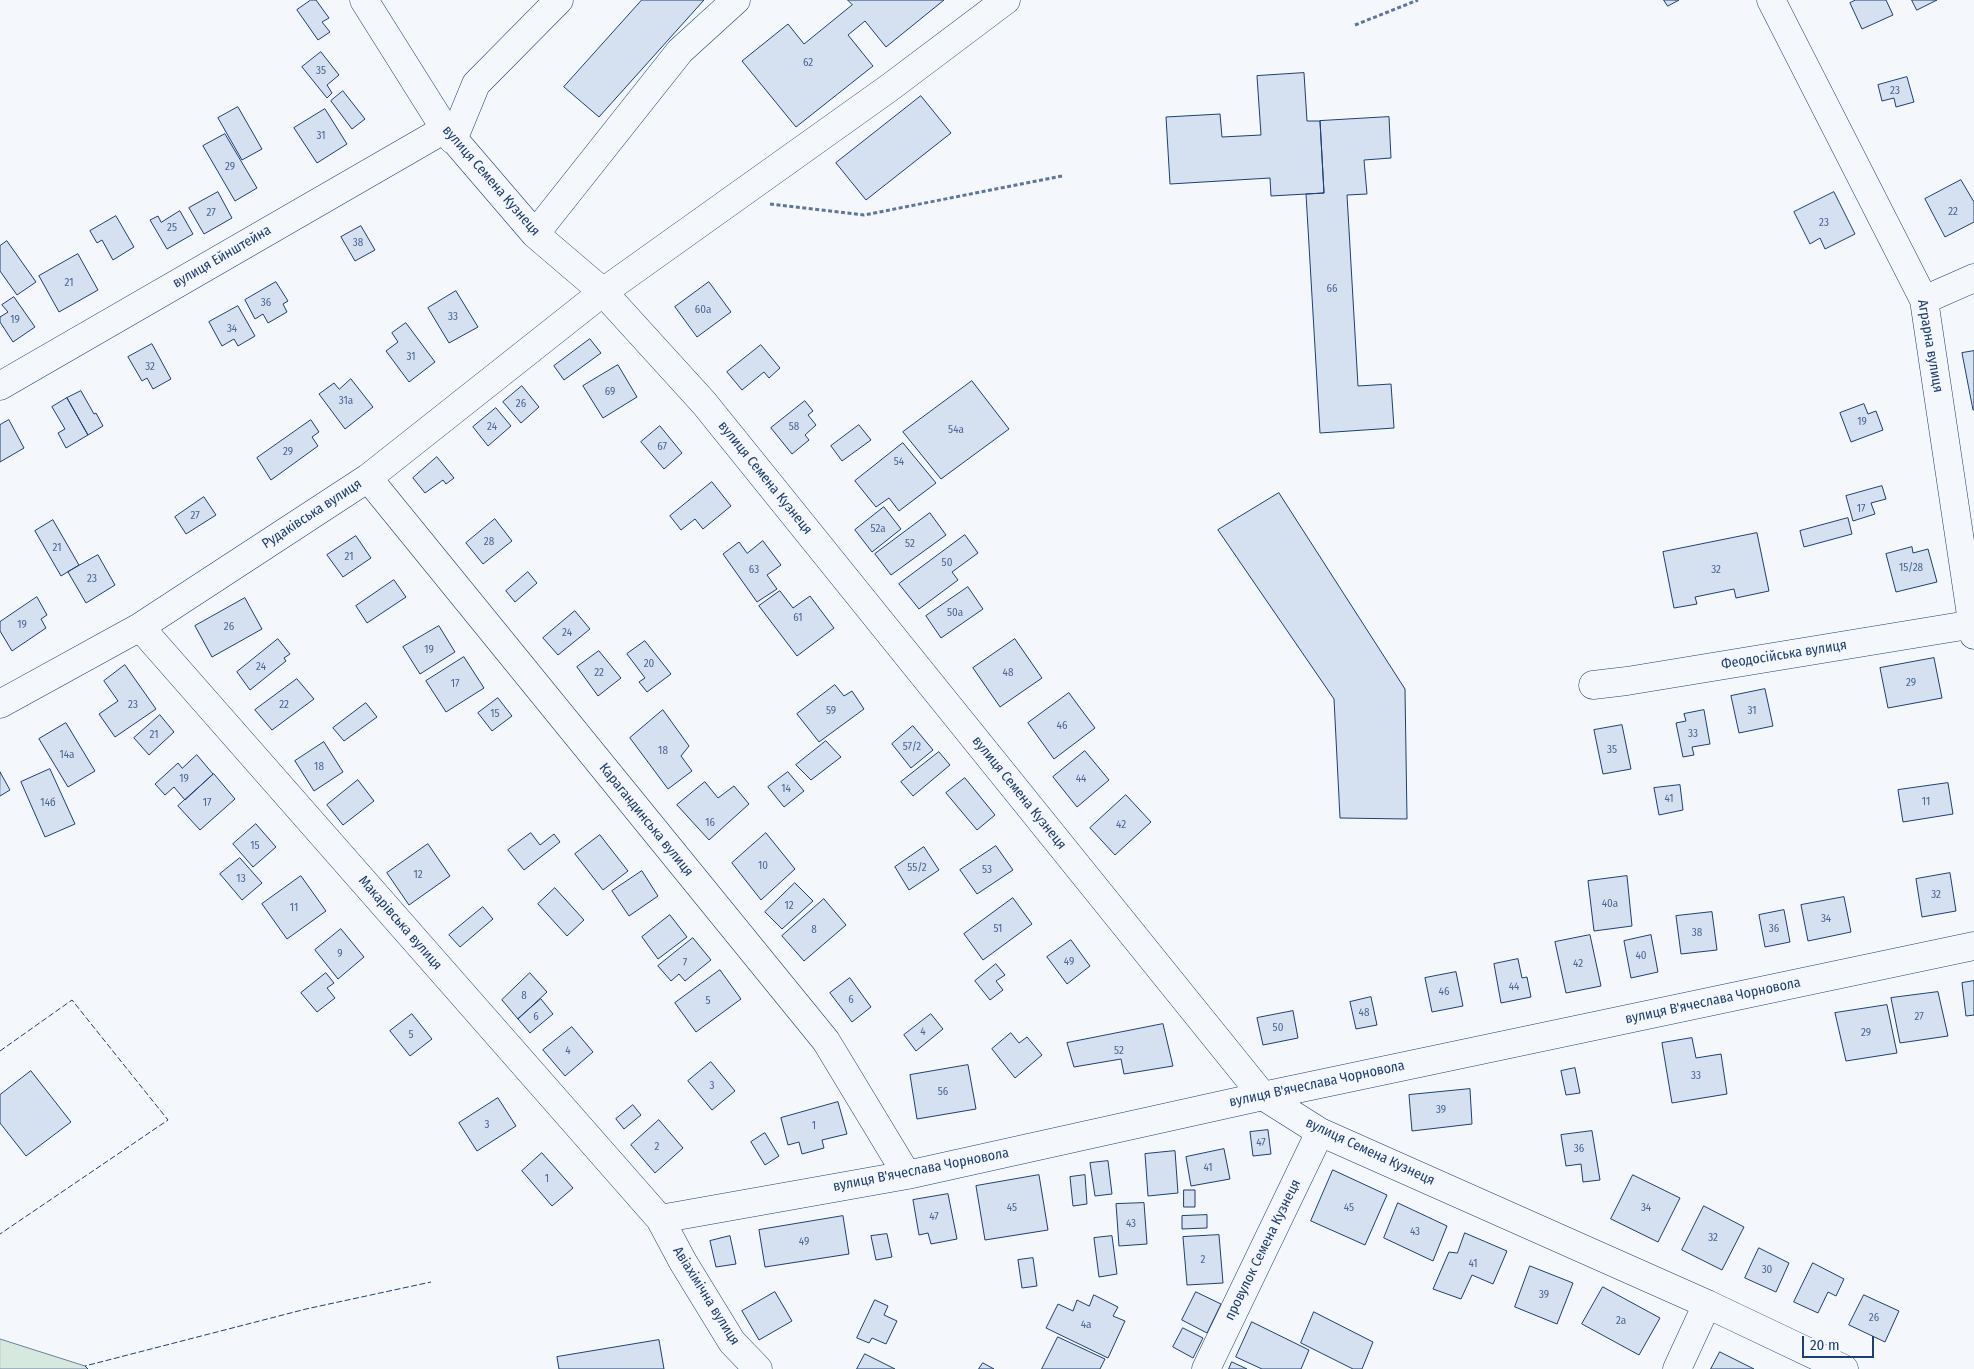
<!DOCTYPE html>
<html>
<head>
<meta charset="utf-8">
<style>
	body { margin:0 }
	#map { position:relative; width:1974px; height:1369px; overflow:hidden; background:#f4f7fb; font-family:"Fira Sans Condensed",sans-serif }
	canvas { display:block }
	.scale { position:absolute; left:1802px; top:1336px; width:72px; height:22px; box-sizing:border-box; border:2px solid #1d3f73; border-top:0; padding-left:6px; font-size:15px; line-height:18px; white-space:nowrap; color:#1d3f73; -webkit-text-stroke:4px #f4f7fb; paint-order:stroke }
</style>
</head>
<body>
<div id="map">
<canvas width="1974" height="1369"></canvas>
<div class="scale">20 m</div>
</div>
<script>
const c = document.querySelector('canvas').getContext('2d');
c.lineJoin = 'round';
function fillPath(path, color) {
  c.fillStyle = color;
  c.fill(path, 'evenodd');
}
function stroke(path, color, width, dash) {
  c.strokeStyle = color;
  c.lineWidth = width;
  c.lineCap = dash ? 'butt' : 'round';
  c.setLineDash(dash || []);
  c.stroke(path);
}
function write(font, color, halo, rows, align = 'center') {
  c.font = font + ' "Fira Sans Condensed",sans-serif';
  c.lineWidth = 4;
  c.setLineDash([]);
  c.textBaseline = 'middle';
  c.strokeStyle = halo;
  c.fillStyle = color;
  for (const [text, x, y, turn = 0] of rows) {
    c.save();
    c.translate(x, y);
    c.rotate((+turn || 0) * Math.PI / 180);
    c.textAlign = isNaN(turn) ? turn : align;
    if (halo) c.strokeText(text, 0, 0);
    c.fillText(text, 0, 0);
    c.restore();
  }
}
const green = new Path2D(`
	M0,1339L85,1366L88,1369H0Z`);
const building = new Path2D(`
	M311,0H316L329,18L322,22L330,32L318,40L297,10Z
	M642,0H704L599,117L564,87Z
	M848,0H944L886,47L865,21L848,35L873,66L796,127L742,61L788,24L804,44L852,5Z
	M1664,0H1679L1668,6Z
	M1856,0H1886L1893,15L1862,29L1850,3Z
	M1912,0H1937L1917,10Z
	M321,52L339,75L327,85L332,93L327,98L302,67Z
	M1304,73L1307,121H1320L1324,193L1271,196L1270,178L1170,184L1166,117L1220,114L1222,137L1261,135L1257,76Z
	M1907,77L1914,102L1896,107L1894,98L1882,101L1878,85Z
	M343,91L365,119L352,129L331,101Z
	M921,96L951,133L866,200L836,163Z
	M238,107L262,149L242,160L218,118Z
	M325,109L347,144L317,163L294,128Z
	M1389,117L1391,158L1364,160L1367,194L1347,195L1358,386L1391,384L1394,428L1320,433L1306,194L1324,193L1320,121Z
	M225,134L257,188L235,201L203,146Z
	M1961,180L1974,202V222L1945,237L1925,199Z
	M218,192L232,218L204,234L189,208Z
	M1834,192L1855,234L1825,249L1820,238L1810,244L1794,212Z
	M180,211L193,234L167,249L150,220L158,216L161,222Z
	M116,216L134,247L113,260L102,240L97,243L90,231Z
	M361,226L375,250L355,261L341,237Z
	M7,241L36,282L17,295L0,271V246Z
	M78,254L98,290L59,312L39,276Z
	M276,282L288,301L283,304L287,312L268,323L263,314L255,319L245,300Z
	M709,282L731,312L697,337L675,307Z
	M456,291L478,327L449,343L428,308Z
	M14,297L35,327L13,342L0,322V317L8,312L2,305Z
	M238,306L255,336L238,346L234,339L222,346L209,322Z
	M406,323L435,362L409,382L386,351L398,342L392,333Z
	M590,339L601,353L564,380L554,366Z
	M152,344L171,379L153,389L147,378L142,381L128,357Z
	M761,345L780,368L769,378L764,372L742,390L727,372Z
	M1974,351V410H1973L1962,353Z
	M618,365L637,397L603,418L583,386Z
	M351,379L373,407L345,429L319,394L334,383L339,389Z
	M972,381L1009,429L941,479L903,432Z
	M522,386L539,407L521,423L503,402Z
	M81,391L94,414L96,413L103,426L88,435L67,398Z
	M67,398L88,435L66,448L58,433L65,429L52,407Z
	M805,401L813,411L808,415L816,425L805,435L809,440L792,454L771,428Z
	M1864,404L1868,414L1876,411L1883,430L1851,442L1840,413Z
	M496,408L511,426L488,446L473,427Z
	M9,420L24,448L0,462V425Z
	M311,420L319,432L312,437L318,446L271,480L257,458Z
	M859,425L871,440L842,461L831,446Z
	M660,426L682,453L664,469L641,442Z
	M903,443L936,483L899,511L889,498L876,507L855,481Z
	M437,457L454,478L446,484L443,480L425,493L413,478Z
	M712,482L731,506L703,529L695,519L681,530L670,516Z
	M1882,486L1886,499L1871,503L1875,514L1853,521L1846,496Z
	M1279,493L1405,689L1407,819L1340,818L1334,699L1218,530Z
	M204,497L216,515L186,534L175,517Z
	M884,507L901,529L872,552L855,530Z
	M930,513L946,535L891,575L875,554Z
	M1848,518L1852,534L1804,547L1800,531Z
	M495,519L512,541L483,564L466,543Z
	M53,520L79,565L61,576L35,531Z
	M1757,533L1769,591L1736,598L1734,589L1695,597L1697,604L1674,608L1663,552Z
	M965,535L978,553L952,572L958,580L919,609L899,584Z
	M356,536L371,558L343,577L327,555Z
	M763,541L781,565L767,575L777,589L757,602L723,554L739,542L747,553Z
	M1912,547L1913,553L1928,549L1937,582L1896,592L1886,554Z
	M98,555L115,585L86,603L68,572Z
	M528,572L537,583L515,602L506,591Z
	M394,580L406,597L367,623L356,606Z
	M968,587L983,609L941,638L926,616Z
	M780,591L793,608L810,596L834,628L797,656L759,606Z
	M37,597L47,615L41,619L46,628L12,651L0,631V622Z
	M245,598L262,629L212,657L195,626Z
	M575,611L590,629L558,655L543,638Z
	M439,626L455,652L420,674L403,647Z
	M278,639L290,654L284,658L286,661L250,690L237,672Z
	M1015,639L1042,678L1000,707L973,668Z
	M645,641L671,674L647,692L639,682L645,678L627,654Z
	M599,651L621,678L598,696L577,667Z
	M464,657L484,688L446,712L426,681Z
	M1934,658L1942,698L1888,708L1880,668Z
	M125,665L156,709L115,737L99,714L118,701L104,681Z
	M297,679L314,699L272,730L255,710Z
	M835,685L844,696L852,691L864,709L819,742L797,714Z
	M1765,689L1773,726L1739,733L1731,696Z
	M1069,693L1095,728L1054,759L1028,723Z
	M498,698L512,716L492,731L478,713Z
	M366,703L377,717L344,741L333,728Z
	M663,710L689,746L681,756L692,771L668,789L630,738Z
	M1704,710L1710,744L1692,747L1694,755L1683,757L1676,723L1686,721L1684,714Z
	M160,715L174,732L149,755L134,738Z
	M66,723L95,771L68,787L39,739Z
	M1622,725L1631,769L1603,774L1594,730Z
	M913,726L933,750L911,768L892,744Z
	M826,741L841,757L811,780L796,765Z
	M324,742L343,772L314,791L295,761Z
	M1085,751L1109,780L1077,807L1053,777Z
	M939,752L950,765L913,796L901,782Z
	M197,755L213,774L185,800L174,787L165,795L155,784L178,763L182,768Z
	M50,769L75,824L45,837L21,782Z
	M0,772L10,790L0,796Z
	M788,772L804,791L784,807L768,787Z
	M214,774L235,799L200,830L178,806Z
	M965,778L995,815L977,830L946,793Z
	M358,780L374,801L343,825L327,805Z
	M705,782L718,798L734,786L749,804L709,840L677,805Z
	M1948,783L1953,814L1903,822L1898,790Z
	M1680,785L1683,810L1659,815L1654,788Z
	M1126,795L1151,822L1115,855L1090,828Z
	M256,824L276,847L253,867L233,844Z
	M531,833L540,845L554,834L560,842L524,870L508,850Z
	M766,833L795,869L761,900L732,863Z
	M600,835L628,871L603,890L575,854Z
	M428,844L450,876L409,905L387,873Z
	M996,846L1013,870L977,894L960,870Z
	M924,847L939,870L909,890L895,867Z
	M240,858L262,883L242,900L220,874Z
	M642,871L658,896L629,916L612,891Z
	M1950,873L1956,911L1922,917L1916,879Z
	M301,876L326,911L287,939L262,904Z
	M1627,876L1632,926L1594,931L1588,881Z
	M795,883L813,901L782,929L765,912Z
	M555,888L584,920L567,936L538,904Z
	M1844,897L1851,932L1808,941L1801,905Z
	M1013,898L1032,924L983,960L964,934Z
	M824,899L846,925L804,961L782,936Z
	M483,907L493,919L460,947L449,935Z
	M1784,910L1790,942L1765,947L1759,915Z
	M1712,912L1717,950L1681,954L1676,916Z
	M670,915L687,937L658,959L642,937Z
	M341,929L364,957L338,979L315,950Z
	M1590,935L1601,986L1566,993L1555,942Z
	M1651,935L1658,972L1631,978L1624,941Z
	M693,938L711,960L685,981L679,974L671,981L658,966Z
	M1071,940L1090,966L1067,984L1047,957Z
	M1518,959L1522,978L1527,977L1531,997L1501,1003L1494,964Z
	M996,964L1005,975L996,981L1003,990L990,1000L975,981Z
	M720,970L741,999L696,1032L675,1003Z
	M1456,972L1463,1006L1432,1012L1425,978Z
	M326,973L334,983L327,988L335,998L317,1012L301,993Z
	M530,973L547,992L518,1019L502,1000Z
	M850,978L871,1007L852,1022L830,993Z
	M1974,981V1015L1966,1016L1962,983Z
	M1938,992L1948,1036L1900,1043L1891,998Z
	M1371,997L1377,1025L1356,1029L1350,1002Z
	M541,999L553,1014L530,1033L518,1019Z
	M1887,1005L1897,1053L1846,1061L1835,1013Z
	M1293,1011L1298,1038L1263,1045L1257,1018Z
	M412,1014L432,1039L410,1056L390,1031Z
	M931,1014L943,1029L916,1051L904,1035Z
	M1163,1024L1173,1066L1124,1074L1121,1059L1074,1067L1067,1043Z
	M572,1027L593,1052L565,1076L543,1050Z
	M1011,1033L1019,1043L1027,1037L1042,1055L1015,1078L992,1049Z
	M1692,1038L1696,1058L1721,1054L1727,1094L1672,1103L1662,1043Z
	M711,1062L735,1091L712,1110L688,1081Z
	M968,1065L976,1109L917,1119L910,1075Z
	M1575,1068L1580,1093L1566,1095L1561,1071Z
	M31,1071L71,1122L26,1156L0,1123V1095Z
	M1470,1089L1472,1124L1412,1131L1409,1095Z
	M498,1098L516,1126L477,1151L459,1123Z
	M838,1102L847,1134L822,1140L824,1148L802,1154L799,1142L788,1145L781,1118Z
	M633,1105L641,1115L624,1129L616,1119Z
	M659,1120L683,1148L655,1173L631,1145Z
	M1268,1130L1271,1154L1253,1156L1250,1132Z
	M1592,1131L1600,1180L1583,1182L1581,1164L1566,1166L1561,1135Z
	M765,1133L779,1156L765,1165L751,1142Z
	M1224,1149L1230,1179L1191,1186L1186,1157Z
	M1175,1151L1178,1193L1148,1196L1145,1154Z
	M542,1153L573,1188L552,1206L522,1171Z
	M1108,1161L1112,1194L1095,1196L1090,1163Z
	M1333,1170L1387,1195L1365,1245L1311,1221Z
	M1039,1175L1048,1230L985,1240L976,1186Z
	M1085,1175L1087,1204L1073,1206L1070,1177Z
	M1633,1175L1680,1198L1658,1242L1611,1219Z
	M1184,1190H1195V1207H1184Z
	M948,1194L957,1239L931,1244L928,1233L919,1235L913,1200Z
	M1144,1203L1147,1244L1119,1246L1116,1204Z
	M1398,1203L1447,1226L1433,1261L1384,1238Z
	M1704,1206L1744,1227L1722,1270L1682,1250Z
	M1207,1215V1228L1182,1229V1216Z
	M843,1216L849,1254L765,1267L759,1230Z
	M1465,1233L1507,1251L1493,1284L1472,1275L1461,1299L1433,1289L1449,1252L1457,1253Z
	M887,1234L892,1257L876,1260L871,1236Z
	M1219,1235L1223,1283L1187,1285L1183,1237Z
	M730,1236L736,1264L716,1267L710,1241Z
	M1112,1236L1117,1274L1099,1277L1094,1238Z
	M1759,1248L1789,1263L1776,1292L1745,1278Z
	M1033,1258L1037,1286L1022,1288L1018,1260Z
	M1813,1263L1844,1279L1836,1296L1828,1292L1818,1313L1794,1302Z
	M1530,1266L1573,1283L1557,1324L1515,1307Z
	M1603,1287L1660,1318L1639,1355L1582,1324Z
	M775,1292L792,1321L759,1340L742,1311Z
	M1196,1292L1221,1304L1207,1333L1182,1320Z
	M1094,1295L1118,1307L1113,1316L1125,1321L1108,1358L1046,1328L1058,1304L1073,1311L1077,1300L1089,1306Z
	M1864,1295L1899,1311L1885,1342L1849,1325Z
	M875,1300L888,1306L884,1315L897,1321L886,1344L872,1338L869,1343L857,1338Z
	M1314,1312L1373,1342L1362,1369H1353L1301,1343Z
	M1252,1322L1309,1350L1301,1369H1262L1236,1357Z
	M1183,1328L1203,1338L1193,1358L1173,1347Z
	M1058,1337L1105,1359L1100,1369H1042Z
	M659,1340L664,1369H559L557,1357Z
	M1720,1352L1754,1369H1711Z
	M865,1354L895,1369H857Z
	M1232,1362L1247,1369H1229Z
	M983,1363L994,1369H979Z`);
const path = new Path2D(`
	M1355,25L1418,0
	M770,204L864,215L1062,176`);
const minor = new Path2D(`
	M364,0L445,129L535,234L603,292L704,403L1263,1096L1320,1132L1707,1304L1844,1369
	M1771,0L1924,300L1974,635
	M453,140L476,84L559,0
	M535,234L680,51L736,0
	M1924,300L1974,278
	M0,386L445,129
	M368,478L826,1041L907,1175
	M140,627L660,1219L683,1262L732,1342L758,1369
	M1593,685L1627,681L1974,624
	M0,704L140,627L368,478L603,292L889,88L1006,0
	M660,1219L907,1175L1263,1096L1974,946
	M1206,1369L1320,1132
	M1677,1369L1707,1304`);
const fence = new Path2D(`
	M0,1051L72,1000L168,1120L0,1234
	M88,1369L85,1366L306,1309L431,1282`);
const numberNames = [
	["62",808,63],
	["35",321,71],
	["23",1895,91],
	["31",321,136],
	["29",230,167],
	["22",1953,212],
	["27",211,213],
	["23",1824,223],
	["25",172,228],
	["38",358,243],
	["21",69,283],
	["66",1332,289],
	["36",266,303],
	["60а",703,310],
	["33",453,317],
	["19",15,320],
	["34",232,329],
	["31",411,357],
	["32",150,367],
	["69",610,392],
	["31а",346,401],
	["26",521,404],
	["19",1862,422],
	["24",492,427],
	["58",794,427],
	["54а",956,430],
	["67",662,447],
	["29",288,452],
	["54",899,462],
	["17",1861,509],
	["27",195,516],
	["52а",878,529],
	["28",489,542],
	["52",910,544],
	["21",57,548],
	["21",349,557],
	["50",947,563],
	["15/28",1911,568],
	["63",754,570],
	["32",1716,570],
	["23",92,579],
	["50а",955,613],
	["61",798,618],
	["19",22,625],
	["26",229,627],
	["24",567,633],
	["19",429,650],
	["20",649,664],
	["24",261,667],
	["22",599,673],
	["48",1008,673],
	["29",1911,683],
	["17",455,684],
	["23",133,705],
	["22",284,705],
	["59",831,711],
	["31",1752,711],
	["15",495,714],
	["46",1062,726],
	["33",1693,734],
	["21",154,735],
	["57/2",912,747],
	["35",1612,750],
	["18",663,751],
	["14а",67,755],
	["18",319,767],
	["19",184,779],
	["44",1081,779],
	["14",786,789],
	["41",1669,799],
	["11",1926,802],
	["14б",48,803],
	["17",207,803],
	["16",710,823],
	["42",1121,825],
	["15",255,846],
	["10",763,866],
	["55/2",917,868],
	["53",987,870],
	["12",418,875],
	["13",241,879],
	["32",1936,895],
	["40а",1610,904],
	["12",789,906],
	["11",294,908],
	["34",1826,919],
	["51",998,929],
	["36",1774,929],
	["8",814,930],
	["38",1697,933],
	["9",340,954],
	["40",1641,956],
	["49",1069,962],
	["7",685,963],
	["42",1578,964],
	["44",1514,987],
	["46",1444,992],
	["8",524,996],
	["6",851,1000],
	["5",708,1001],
	["48",1364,1013],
	["6",536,1017],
	["27",1919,1017],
	["50",1278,1028],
	["4",923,1032],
	["29",1866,1033],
	["5",411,1035],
	["4",568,1051],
	["52",1119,1051],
	["33",1696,1076],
	["3",712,1086],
	["56",943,1092],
	["39",1441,1110],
	["3",487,1125],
	["1",814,1126],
	["47",1261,1143],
	["2",657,1147],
	["36",1579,1149],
	["41",1208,1168],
	["1",547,1179],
	["45",1012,1208],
	["45",1349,1208],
	["34",1646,1208],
	["47",934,1217],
	["43",1131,1224],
	["43",1415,1232],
	["32",1713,1238],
	["49",804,1242],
	["2",1203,1260],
	["41",1473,1264],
	["30",1767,1270],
	["39",1544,1295],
	["26",1874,1318],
	["2а",1621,1321],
	["4а",1086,1325]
];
const streetNames = [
	["вулиця Семена Кузнеця",491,181,49],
	["вулиця Ейнштейна",222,257,-30],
	["Аграрна вулиця",1930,346,80],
	["вулиця Семена Кузнеця",765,478,51],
	["Рудаківська вулиця",312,514,-33],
	["Феодосійська вулиця",1784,655,-9],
	["вулиця Семена Кузнеця",1019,793,51],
	["Карагандинська вулиця",646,820,51],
	["Макарівська вулиця",400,923,49],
	["вулиця В'ячеслава Чорновола",1713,1001,-12],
	["вулиця В'ячеслава Чорновола",1317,1084,-12],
	["вулиця Семена Кузнеця",1370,1152,25],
	["вулиця В'ячеслава Чорновола",921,1170,-11],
	["провулок Семена Кузнеця",1263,1250,-64],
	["Авіахімічна вулиця",706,1296,58]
];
fillPath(green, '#d7e8df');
stroke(green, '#687fa3', 1);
fillPath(building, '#d5e0f0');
stroke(building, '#1d3f73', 1);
stroke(minor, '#1d3f73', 29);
stroke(path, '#5e769c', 3, [4, 2.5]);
stroke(minor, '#f4f7fb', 28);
stroke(fence, '#1d3f73', 1, [6, 2.5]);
write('11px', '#4b6792', null, numberNames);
write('14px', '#1d3f73', '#f4f7fb', streetNames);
</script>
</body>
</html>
